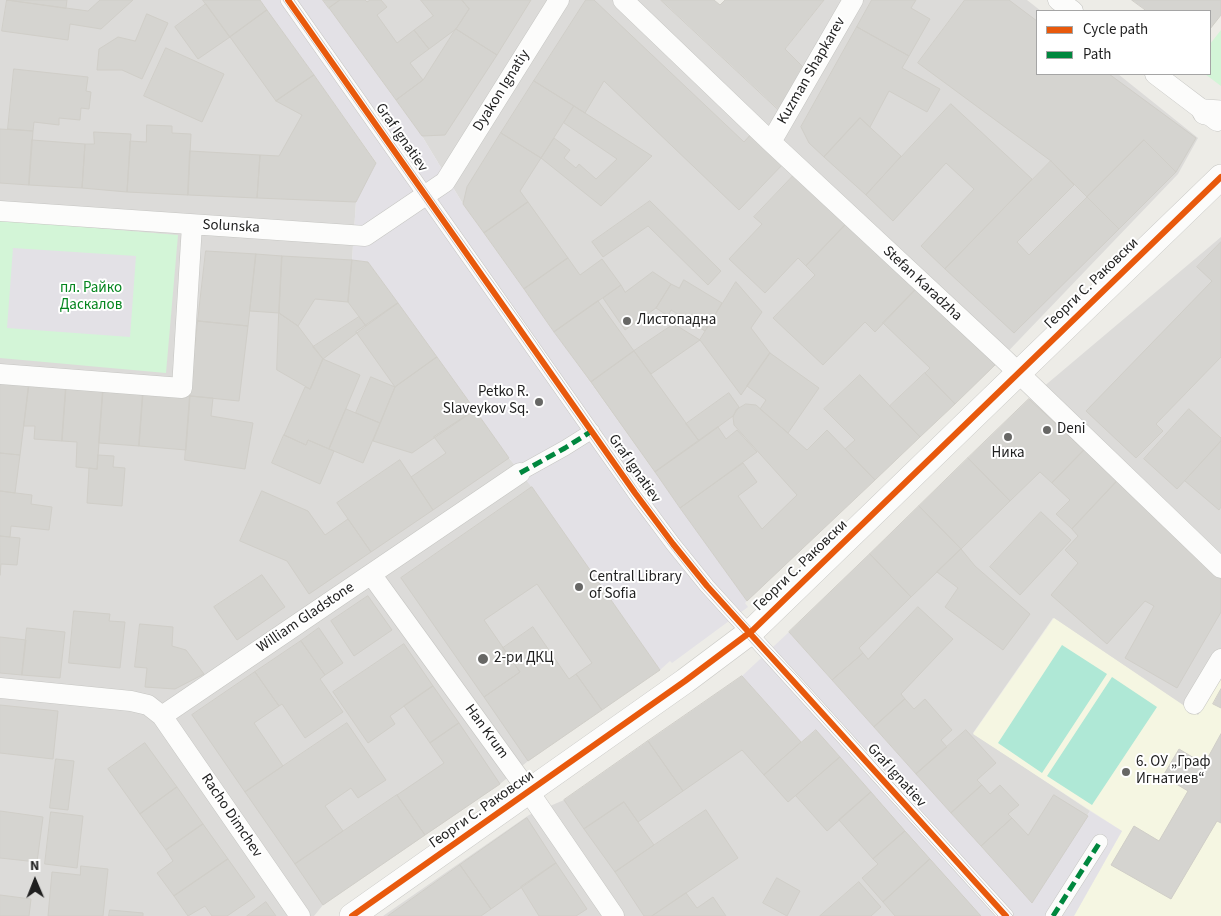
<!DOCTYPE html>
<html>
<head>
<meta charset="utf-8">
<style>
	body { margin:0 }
	#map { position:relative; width:1221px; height:916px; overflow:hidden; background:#edece7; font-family:"Source Sans 3",sans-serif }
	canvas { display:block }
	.legend { position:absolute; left:1036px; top:10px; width:175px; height:65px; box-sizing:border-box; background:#fff; border:1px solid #a5a5a5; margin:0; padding:6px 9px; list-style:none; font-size:15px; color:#1f1f1f }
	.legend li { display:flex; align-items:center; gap:10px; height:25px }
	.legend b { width:25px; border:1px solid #a5a5a5 }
	.north { position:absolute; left:10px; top:856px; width:50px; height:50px; -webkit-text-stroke:4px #fff; paint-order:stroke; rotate:359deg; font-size:14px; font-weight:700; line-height:20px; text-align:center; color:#1f1f1f }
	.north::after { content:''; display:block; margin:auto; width:18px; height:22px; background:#1f1f1f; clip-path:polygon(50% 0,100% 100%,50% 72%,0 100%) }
</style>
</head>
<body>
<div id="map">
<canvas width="1221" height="916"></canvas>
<ul class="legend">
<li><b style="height:6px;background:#e8590c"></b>Cycle path</li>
<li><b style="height:6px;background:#00873e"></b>Path</li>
</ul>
<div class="north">N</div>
</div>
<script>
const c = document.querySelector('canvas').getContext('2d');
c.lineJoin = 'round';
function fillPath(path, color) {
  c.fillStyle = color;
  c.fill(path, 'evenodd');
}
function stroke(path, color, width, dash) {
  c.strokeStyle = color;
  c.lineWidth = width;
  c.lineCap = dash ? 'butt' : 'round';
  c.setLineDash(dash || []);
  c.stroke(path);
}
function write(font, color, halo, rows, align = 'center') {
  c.font = font + ' "Source Sans 3",sans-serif';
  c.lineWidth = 4;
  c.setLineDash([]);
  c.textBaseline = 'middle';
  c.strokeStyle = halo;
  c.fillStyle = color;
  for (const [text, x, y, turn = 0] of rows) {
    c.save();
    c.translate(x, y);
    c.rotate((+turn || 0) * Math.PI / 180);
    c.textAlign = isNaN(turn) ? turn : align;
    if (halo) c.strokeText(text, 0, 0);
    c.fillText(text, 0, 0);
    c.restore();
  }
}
const residential = new Path2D(`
	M0,0H260L376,163L356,202L352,260L368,262L509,458L532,487L660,670L528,761L500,784L323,905L314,916H0Z
	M323,0H661L780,111L804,68L785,49L824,0H1027L1041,11H1037V74H1118L1198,138L1178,174L996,364L747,601L463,204L422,136Z
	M1221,237V679L1198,716L1053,618L973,733L1090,811L1032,903L789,632L1029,399Z
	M742,676L801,742L816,730L981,916H383L529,815L564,800Z`);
const education = new Path2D(`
	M1054,618L1198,715L1221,679V916H1074L1122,831L973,734Z`);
const park = new Path2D(`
	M1221,30V86L1205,74H1210V44Z
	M0,220L178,235L166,373L0,358Z`);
const pitch = new Path2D(`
	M1062,645L1107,674L1042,773L998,743Z
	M1112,677L1157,707L1092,805L1047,776Z`);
const plaza = new Path2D(`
	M260,0H323L422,136L463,204L747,601L745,603L748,607L672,663L670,661L660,670L533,489L509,458L368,262L352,260L356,202L376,162Z
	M13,248L136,256L130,337L7,328Z
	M789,632L1032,903L1090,811L1122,831L1074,916H981L816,730L801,742L742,676Z`);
const building = new Path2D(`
	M7,0H67L66,8Z
	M7,0L88,11L100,0H133L101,29L70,24L68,40L2,31Z
	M203,0H260L267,10L230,37Z
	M323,0H340L329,8Z
	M340,0H365L367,2L370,0H381L387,7L377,15L397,43L414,30L429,49L410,63L423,80L396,100L329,8Z
	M421,0H462L469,9L456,29L429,49L414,30L433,16Z
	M462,0H531L497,55L456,29L469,9Z
	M586,0H594L744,142L752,133L784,163L739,210L604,81L585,113L534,81Z
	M661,0H714L720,5L725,0H824L785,49L804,68L780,111Z
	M872,0H916L911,8L930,19L909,56L857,27Z
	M965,0H1009L1037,21V74H1109L1196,138L1176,172L1144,140L1087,197L1051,161L918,63Z
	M1132,0H1221V15L1210,29V11H1147Z
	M206,4L230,37L198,59L175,27Z
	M267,10L314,75L276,101L230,37Z
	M147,14L168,23L142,79L122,70H97L99,49L118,37L135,41Z
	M857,27L909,56L902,68L940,89L927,112L889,91L870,127L860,118L824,157L809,143L801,127Z
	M456,29L497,55L445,135L422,136L396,100L423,80Z
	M166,48L224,74L202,122L144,96Z
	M14,69L88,77L86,91L91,92L89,109L81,108L80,120L59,118V125L34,122L33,131L8,129Z
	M314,75L376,163L356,202L257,198L260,155L279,156L302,115L276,101Z
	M534,81L574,106L541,158L501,133Z
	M951,104L1032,179L945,269L921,246L974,189L946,163L893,221L866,195Z
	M574,106L652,156L601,206L541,158L554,138L570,150L564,158L576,168L579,164L596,179L617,159L564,123Z
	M860,118L901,156L866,195L824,157Z
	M147,125L172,126V133L191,134L188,195L127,192L130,141L146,142Z
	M0,129L33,131L29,185L0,183Z
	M94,132L131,134L127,192L82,188L85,144H94Z
	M501,133L541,158L520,191L528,202L484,233L463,204L467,187Z
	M32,140L85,144L82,188L29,185Z
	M1144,140L1176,172L1119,229L1087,197Z
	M190,151L260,155L257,198L188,195Z
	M1051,161L1074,185L1017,242L1029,255L1087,197L1119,229L1014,333L945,269Z
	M795,174L847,223L806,266L798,258L765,293L729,259L762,224L754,217Z
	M650,201L721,271L708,285L648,226L603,257L592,242Z
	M528,202L568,258L524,289L484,233Z
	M847,223L916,289L875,332L865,322L823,365L773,318L815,275L806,266Z
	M1221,242V357L1156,424L1163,431L1136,458L1086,411L1212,281L1197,267Z
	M206,251L256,254L248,326L198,321Z
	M256,254L282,256L279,313L250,311Z
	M282,256L352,260L348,302L315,299L298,326L279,313Z
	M568,258L580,275L602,259L621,285L554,332L524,289Z
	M352,260L368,262L398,303L366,326L348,302Z
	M653,272L671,284L656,308L625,330L603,298L621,285L625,292Z
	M684,280L722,303L705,331L671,310L668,316L656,308L671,284L679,288Z
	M736,282L762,312L751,328L770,353L741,395L700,340Z
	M916,289L996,364L955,404L925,373L930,368L883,323Z
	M598,301L634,351L591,382L554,332Z
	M398,303L437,357L395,387L356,332Z
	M279,313L298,326L323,359L310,389L277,370Z
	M359,317L366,326L323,359L313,347Z
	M198,321L248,326L239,401L190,396Z
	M674,324L700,340L651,374L634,351Z
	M634,351L699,441L655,472L591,382Z
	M770,353L819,388L788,433L760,409L766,400L747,386Z
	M437,357L475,410L412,453L373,441L395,387Z
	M323,359L360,375L329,449L308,440L306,445L284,435L305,387L310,389Z
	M925,373L955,404L920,437L890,406Z
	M860,375L920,437L875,480L845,449L855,440L824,409Z
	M371,377L395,387L380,423L356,413Z
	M0,382L29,384L20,455L0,453Z
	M29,384L66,387L62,441L34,439L35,426H24Z
	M66,387L103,390L97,469L76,467L77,442L62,441Z
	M103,390L143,393L139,446L99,443Z
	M143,393L190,396L186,450L139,446Z
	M729,393L739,407L733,416L699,441L686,424Z
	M190,396L213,398L211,416L253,423L245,469L185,460Z
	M1029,399L1084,450L1052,483L1040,472L1010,501L968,458Z
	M746,404L756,405L807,450L827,430L875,480L747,601L680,508L743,463L757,482L738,496L762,529L797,495L734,425L733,417L736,410Z
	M346,409L380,423L363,463L329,449Z
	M1189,409L1221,438V441L1177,489L1144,459Z
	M475,410L509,458L433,510L411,477L446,453L434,437Z
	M718,427L726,439L737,430L757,452L680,508L655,472Z
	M284,435L306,445L308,440L334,451L320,484L272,463Z
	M1221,441V507L1219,510L1185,481Z
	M1084,450L1117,481L1072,529L1056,514L1070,500L1052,483Z
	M0,453L20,455L15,493L0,491Z
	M98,455L114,456L113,467L125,468L122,506L87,503L89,468L97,469Z
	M968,458L1010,501L961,549L919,506Z
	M400,460L433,510L371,552L337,503Z
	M1117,481L1221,578V612L1177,688L1125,658L1154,606L1145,601L1107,644L1051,595L1078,563L1065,550L1078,536L1072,529Z
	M532,487L660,670L602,710L576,674L592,663L537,584L484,620L520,672L484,697L401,578Z
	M0,491L32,495L31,504L52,507L49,530L11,526L10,537L0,536Z
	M262,491L308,511L325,535L348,519L371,552L309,594L287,561L240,541Z
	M919,506L961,549L911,597L870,554Z
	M1041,512L1071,540L1020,595L990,567Z
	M0,536L20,538L17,565L1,564L0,575Z
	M961,549L975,566L1030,614L1003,650L945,607L958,588L937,572Z
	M870,554L911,597L859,648L863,653L832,680L789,632Z
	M262,575L285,607L237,640L214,607Z
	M368,596L392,630L354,656L331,621Z
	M918,607L953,639L901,694L905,699L874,727L832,680L863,653L868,659Z
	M74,611L110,614L109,621L125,622L120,668L69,663Z
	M140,624L173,627L172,646L186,650L204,674L175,689L145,687L147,668L135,667Z
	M533,627L569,679L576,674L602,710L528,761L484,697L520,672L503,648Z
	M27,628L65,632L60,678L22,675Z
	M319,628L343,663L325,675L301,641Z
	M0,637L26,640L22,675L0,673Z
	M301,641L325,675L320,679L343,712L305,738L282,704L279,706L255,672Z
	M404,644L433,686L390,716L395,724L368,743L333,692Z
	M255,672L279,706L254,723L283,766L245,792L192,715Z
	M742,676L801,742L764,775L742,750L683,791L648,741Z
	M433,686L459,723L430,743L404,706Z
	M1221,689V708L1213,704Z
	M905,699L914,709L925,699L952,730L941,740L947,747L916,774L874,727Z
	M0,705L58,711L53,759L0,753Z
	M347,723L386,780L358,798L351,788L325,806L343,831L295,864L245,792Z
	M459,723L500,784L425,835L397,795L444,763L430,743Z
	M816,730L840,757L788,802L764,775Z
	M966,730L996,763L977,780L982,785L951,813L916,774Z
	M1221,734V823L1217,821L1171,899L1111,865L1134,826L1159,841L1188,791L1163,776L1179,749L1204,764Z
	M648,741L683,791L638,822L624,802L584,829L564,800Z
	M145,743L177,787L140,814L108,769Z
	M840,757L871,792L827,831L796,796Z
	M56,759L74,761L68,810L50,808Z
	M982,785L990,794L1000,785L1019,805L1008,814L1012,818L981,846L951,813Z
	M177,787L203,824L166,850L140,814Z
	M871,792L905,831L873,859L839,820Z
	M397,795L425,835L323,905L295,864Z
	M1054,795L1088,816L1032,903L981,846L1012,818L1028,835Z
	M624,802L654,845L615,872L584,829Z
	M706,810L738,858L652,916H644L615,872Z
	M0,811L43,817L37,862L0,858Z
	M51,812L83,816L77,868L45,864Z
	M527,818L556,863L491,909L460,865Z
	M203,824L228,859L174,896L157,873L173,861L166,850Z
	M905,831L930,859L883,902L862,878L878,864L873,859Z
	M228,859L255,897L227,916H212L205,906L188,916L174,896Z
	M930,859L981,916H895L883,902Z
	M556,863L587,909L576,916H539L521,887Z
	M460,865L491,909L481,916H388Z
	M81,866L108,869L103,916H48L52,872L80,875Z
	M777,878L800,891L787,916L763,903Z
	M859,882L881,907L871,916H820Z
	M686,893L697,908L713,897L726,916H652Z
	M0,895L31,899L29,916H0Z
	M266,902L276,916H247Z
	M110,910L143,913V916H109Z`);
const pedestrian = new Path2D(`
	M288,0L635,493L673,544L707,586L1006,916
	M520,473L565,448L592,431
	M1053,916L1100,842`);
const minor = new Path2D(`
	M623,0L771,142L1003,358L1221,568
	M1058,0L1073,11
	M1155,74L1217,121
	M771,142L853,0
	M0,211L365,236L445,182L559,0
	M0,374L182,388L192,225
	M371,574L529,792L614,916
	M0,688L131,701L148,705L162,716L300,916
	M1194,704L1221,659
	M162,716L520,473`);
const tertiary = new Path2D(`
	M1205,112L1221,113
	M352,916L685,681L753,630L1221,177`);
const tram = new Path2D(`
	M283,0L639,507L703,589L998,916
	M294,0L439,207L522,322L639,491L677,541L710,582L753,630L796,675L1013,916`);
const quiet = new Path2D(`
	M520,473L565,448L592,431
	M1053,916L1100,842`);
const cycleway = new Path2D(`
	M288,0L635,493L673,544L707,586L1006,916
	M352,916L685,681L753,630L1221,177`);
const markers = [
	[627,321,5,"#676765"],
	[539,402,5,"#676765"],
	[1047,430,5,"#676765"],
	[1008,437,5,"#676765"],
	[579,587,5,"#676765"],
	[483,659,6,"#676765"],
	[1126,772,5,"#676765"]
];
const streetNames = [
	["Kuzman Shapkarev",812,71,-60],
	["Dyakon Ignatiy",502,91,-58],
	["Graf Ignatiev",401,138,55],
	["Solunska",231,227,3],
	["Stefan Karadzha",922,284,43],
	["Георги С. Раковски",1092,284,-44],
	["Graf Ignatiev",634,469,55],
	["Георги С. Раковски",801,566,-44],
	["William Gladstone",306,618,-34],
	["Han Krum",486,732,54],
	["Graf Ignatiev",896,776,48],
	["Георги С. Раковски",482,810,-35],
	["Racho Dimchev",231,816,56]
];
const parkNames = [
	["пл. Райко",91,289],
	["Даскалов",91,306]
];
const poiNames = [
	["Листопадна",637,321],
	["Petko R.",529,393,"right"],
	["Slaveykov Sq.",529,410,"right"],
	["Deni",1057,430],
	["Ника",1008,454,"center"],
	["Central Library",589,578],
	["of Sofia",589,595],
	["2-ри ДКЦ",494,659],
	["6. ОУ „Граф",1136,763],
	["Игнатиев“",1136,780]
];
fillPath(residential, '#dcdbd9');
fillPath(education, '#f5f6e2');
fillPath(park, '#d3f5d7');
fillPath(pitch, '#afe8d6');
fillPath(plaza, '#e3e1e6');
fillPath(building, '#d5d4d0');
stroke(building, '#d0cec8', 1);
stroke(pedestrian, '#c6c6c3', 16);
stroke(minor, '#c6c6c3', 21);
stroke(tertiary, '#c6c6c3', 26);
stroke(pedestrian, '#fcfcfb', 15);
stroke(minor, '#fcfcfb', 20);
stroke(tertiary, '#fcfcfb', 25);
stroke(tram, '#cbcbca', 1);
stroke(quiet, '#00873e', 5, [10, 5]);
stroke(cycleway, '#e8590c', 6);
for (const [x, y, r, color] of markers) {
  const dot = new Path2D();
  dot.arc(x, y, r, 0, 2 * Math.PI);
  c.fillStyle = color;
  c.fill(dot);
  stroke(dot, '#fff', 2);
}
write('15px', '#1f1f1f', '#fff', streetNames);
write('15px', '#04851e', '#fff', parkNames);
write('15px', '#1f1f1f', '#fff', poiNames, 'left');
</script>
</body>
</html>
